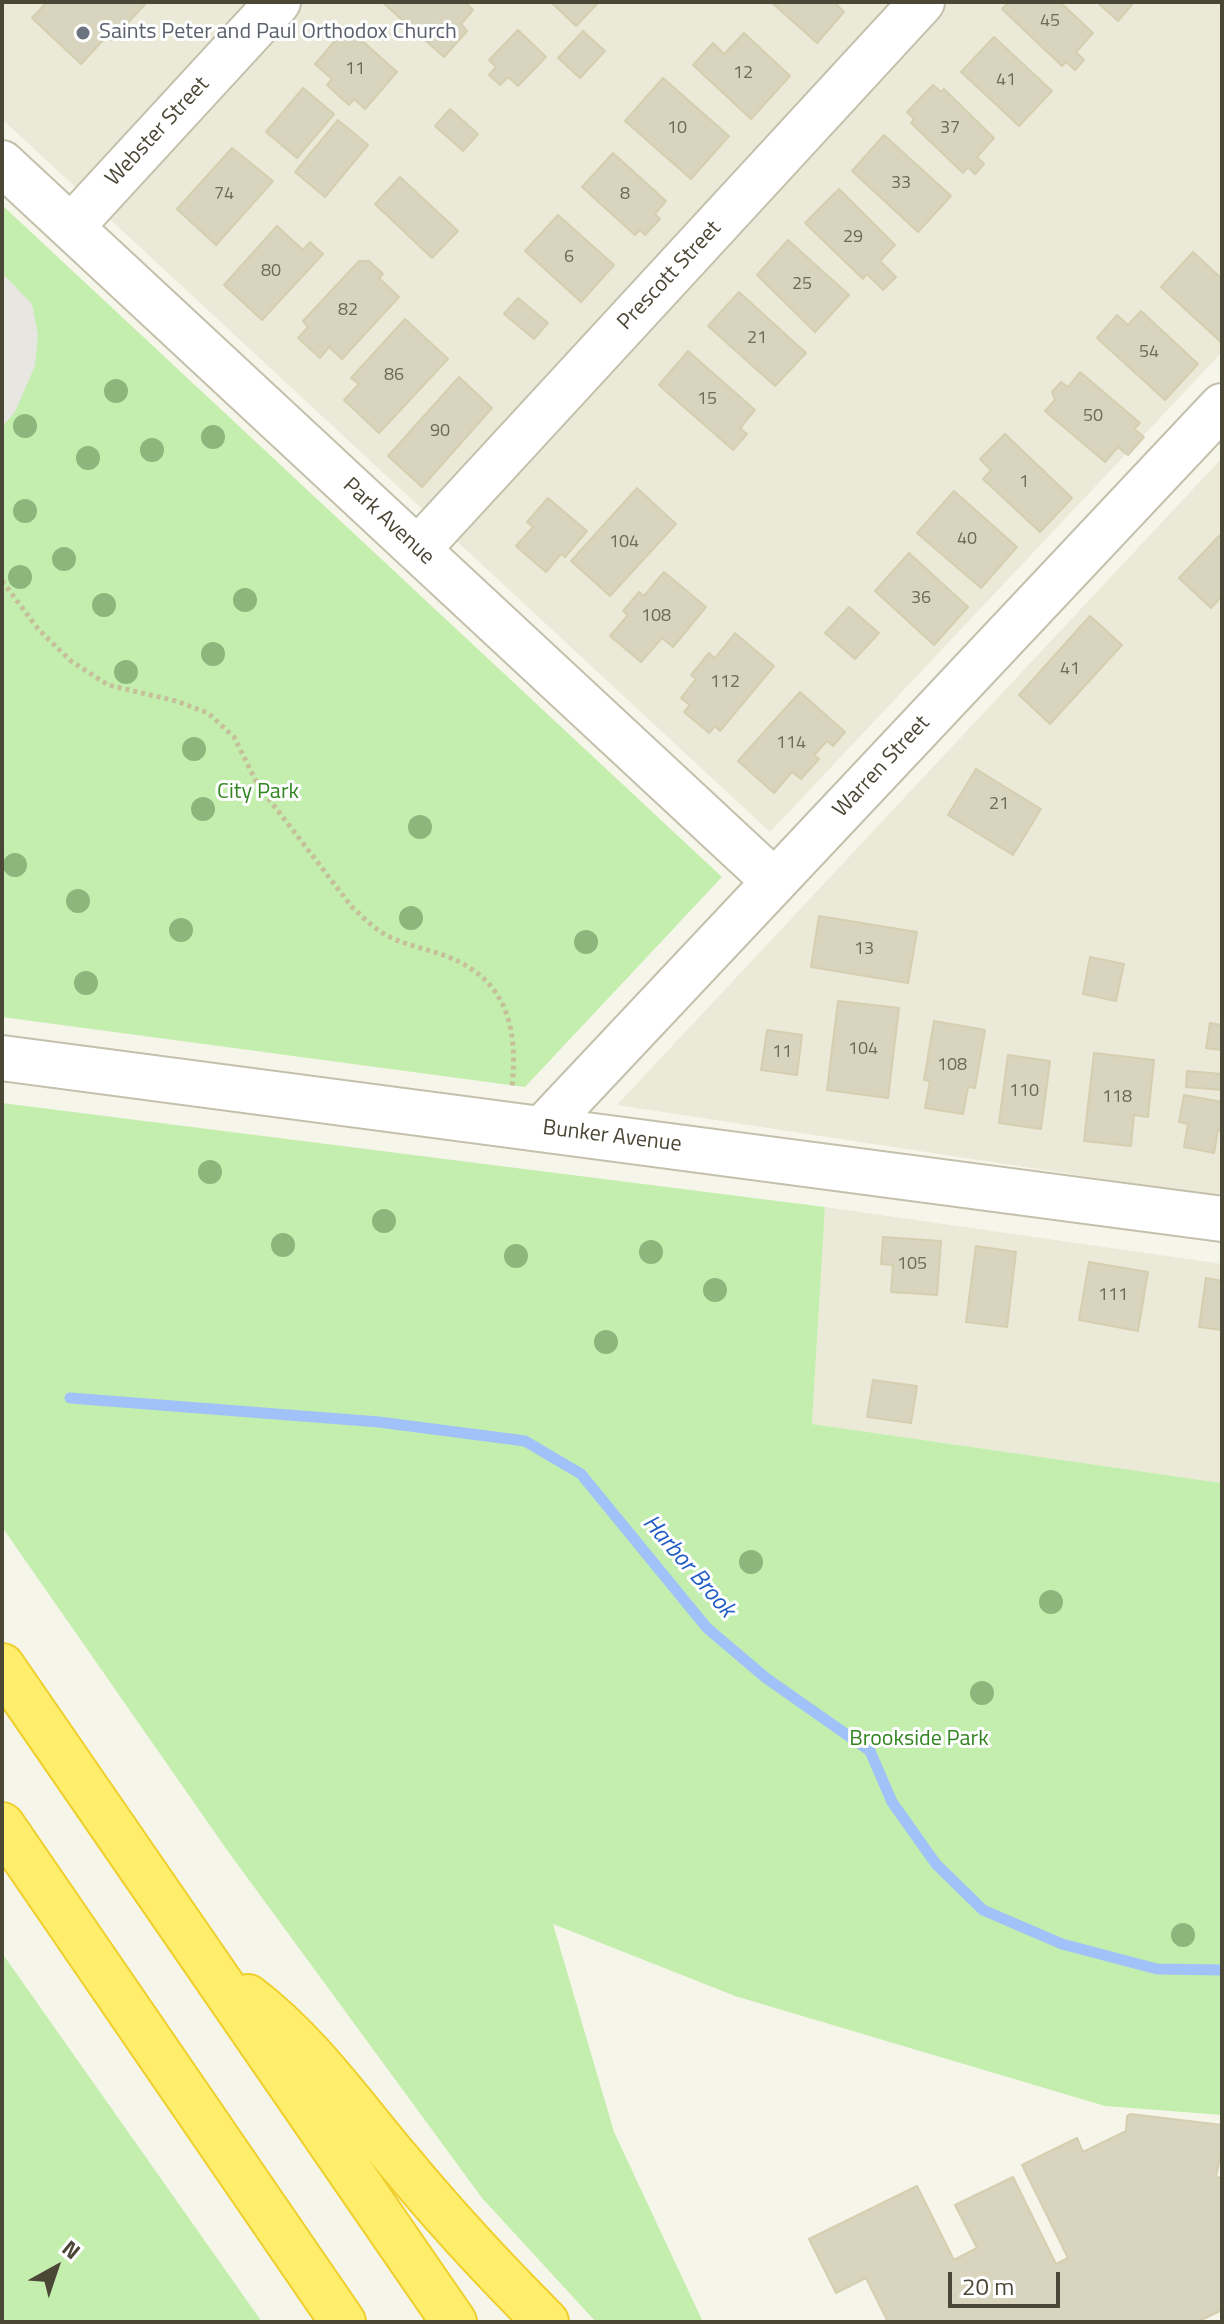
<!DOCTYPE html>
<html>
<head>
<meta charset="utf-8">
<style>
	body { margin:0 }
	#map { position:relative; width:1224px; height:2324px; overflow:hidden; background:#f6f5e9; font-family:"Titillium Web",sans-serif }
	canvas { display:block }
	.frame { position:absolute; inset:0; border:4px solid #4b4736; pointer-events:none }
	.north { position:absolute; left:16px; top:2228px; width:80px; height:80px; -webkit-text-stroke:6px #fff; paint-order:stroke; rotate:40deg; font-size:22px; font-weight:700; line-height:32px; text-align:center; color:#4b4736 }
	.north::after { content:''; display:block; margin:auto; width:28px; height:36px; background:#4b4736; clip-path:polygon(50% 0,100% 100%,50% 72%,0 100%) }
	.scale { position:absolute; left:948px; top:2272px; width:112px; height:36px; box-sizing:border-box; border:4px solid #4b4736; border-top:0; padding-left:10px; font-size:24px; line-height:28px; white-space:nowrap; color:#4b4736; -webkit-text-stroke:6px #fff; paint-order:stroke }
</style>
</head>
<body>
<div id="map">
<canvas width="1224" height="2324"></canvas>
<div class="frame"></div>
<div class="north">N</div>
<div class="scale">20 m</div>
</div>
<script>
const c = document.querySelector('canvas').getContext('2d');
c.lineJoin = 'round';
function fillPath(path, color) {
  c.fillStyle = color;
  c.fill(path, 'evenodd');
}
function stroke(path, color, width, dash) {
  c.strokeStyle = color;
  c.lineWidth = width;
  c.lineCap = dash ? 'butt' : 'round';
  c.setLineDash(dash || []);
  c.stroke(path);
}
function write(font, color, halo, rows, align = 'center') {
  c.font = font + ' "Titillium Web",sans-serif';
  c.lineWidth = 6;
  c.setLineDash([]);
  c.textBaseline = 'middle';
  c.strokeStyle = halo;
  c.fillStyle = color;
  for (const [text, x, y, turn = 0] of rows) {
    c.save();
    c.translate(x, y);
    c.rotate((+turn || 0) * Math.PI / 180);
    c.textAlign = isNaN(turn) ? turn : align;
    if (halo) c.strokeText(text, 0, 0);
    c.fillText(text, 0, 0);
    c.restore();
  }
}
const residential = new Path2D(`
	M2,2H1222V352L770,832L2,119Z
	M1222,458V1197L617,1105Z
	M825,1207L1222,1264V1483L812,1424Z`);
const green = new Path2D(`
	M2,205L722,877L525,1087L2,1017Z
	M2,1103L825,1207L812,1424L1222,1483V2115L1105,2106L735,1996L553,1924L614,2132L703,2322H596L482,2198L227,1850L2,1527Z
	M2,1953L262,2322H2Z`);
const parking = new Path2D(`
	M3,274L32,304L38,335L35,366L15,412L2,427Z`);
const stream = new Path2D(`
	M70,1398L379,1422L525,1441L581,1474L707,1628L766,1678L870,1751L892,1802L936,1864L983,1910L1062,1944L1157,1969L1222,1970`);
const building = new Path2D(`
	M47,2H147L112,40L108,35L81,64L32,18Z
	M382,2H465L473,10L461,24L467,31L444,57Z
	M551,2H599L576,26Z
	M771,2H834L844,12L817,43Z
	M1009,2H1060L1093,33L1076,52L1084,60L1075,70L1066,62L1062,66L1002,9Z
	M1097,2H1134L1118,21Z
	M347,27L397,72L365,109L354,99L349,105L327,85L332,79L315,64Z
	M518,30L546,57L518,86L508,77L500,85L489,75L496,67L489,60Z
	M583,31L605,51L580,78L558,58Z
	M744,33L790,76L751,119L693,65L713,43L724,54Z
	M994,37L1052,91L1019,126L961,72Z
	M663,78L729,136L691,179L625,121Z
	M933,85L941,92L944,89L994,138L977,157L984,164L975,174L968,167L963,173L911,123L914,119L907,112Z
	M303,88L334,114L297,158L266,132Z
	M450,109L478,134L463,151L435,126Z
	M338,120L368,145L325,197L295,172Z
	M884,135L951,196L918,232L852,171Z
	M232,148L273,181L216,245L177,209Z
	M613,153L666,201L655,214L660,219L645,235L640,230L635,235L582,187Z
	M400,177L458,231L432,258L375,204Z
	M839,189L895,245L880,261L896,277L883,290L867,274L863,279L805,223Z
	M558,215L614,265L581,302L525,251Z
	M277,226L303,250L310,242L323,254L262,320L224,285Z
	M788,240L849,295L815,332L757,275Z
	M1193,252L1222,279V343L1161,287Z
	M359,261H369L383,274L379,278L399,297L342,359L329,347L320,358L298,338L308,327L303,321Z
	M739,292L806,353L775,386L708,326Z
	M518,298L548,323L534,339L504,314Z
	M1141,311L1198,364L1165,400L1097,338L1117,315L1128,325Z
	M405,319L448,359L379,433L344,400L359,384L351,378Z
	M688,351L755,410L740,428L747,434L733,450L659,385Z
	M1080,372L1140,423L1134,429L1144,437L1128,455L1118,447L1105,462L1045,411L1055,400L1052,392L1061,382L1068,387Z
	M459,377L492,408L422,487L388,456Z
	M1005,434L1072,498L1040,532L983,479L991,470L980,459Z
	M637,488L676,524L610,596L571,561Z
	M954,491L1017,547L981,588L917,533Z
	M548,498L587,531L565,557L561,554L546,572L516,546L533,527L527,522Z
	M1219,536L1222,539V596L1211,608L1179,578Z
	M909,553L968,607L934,645L875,591Z
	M664,572L706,607L673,647L662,638L641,662L610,636L628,615L623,611L639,592L644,596Z
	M849,607L879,633L855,659L825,633Z
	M1090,616L1122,645L1050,724L1019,695Z
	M735,633L774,666L720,731L715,726L709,733L684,712L690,705L681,698L696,679L691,675L709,653L715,658Z
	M800,692L845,732L833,746L827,741L814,755L819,759L801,779L792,772L774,793L738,761Z
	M976,769L1041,809L1013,855L948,815Z
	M819,916L917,932L908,983L811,967Z
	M1090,957L1124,964L1116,1001L1083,994Z
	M838,1001L899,1008L888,1098L827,1090Z
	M934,1021L985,1030L975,1088L968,1087L963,1114L925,1108L930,1081L924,1080Z
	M1210,1023L1222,1025V1050L1206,1048Z
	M767,1030L802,1035L797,1075L761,1070Z
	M1094,1053L1154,1060L1148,1117L1134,1115L1131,1146L1084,1141Z
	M1008,1055L1050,1061L1041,1129L999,1123Z
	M1187,1071L1222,1074V1090L1186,1087Z
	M1184,1095L1222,1102V1131L1218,1130L1214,1153L1184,1147L1188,1124L1179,1122Z
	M883,1237L941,1241L937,1295L891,1292L893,1265L881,1264Z
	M976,1246L1016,1252L1007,1327L966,1322Z
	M1089,1262L1148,1272L1138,1331L1079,1320Z
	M1206,1278L1222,1281V1330L1199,1327Z
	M873,1380L917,1386L911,1423L867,1417Z
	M1131,2114L1222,2125V2147L1216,2177L1222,2178V2310L1197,2322H888L866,2278L836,2293L809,2239L917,2186L954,2260L977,2248L955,2205L1013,2177L1056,2264L1068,2258L1022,2165L1077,2138L1083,2152L1126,2131L1127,2116Z`);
const path = new Path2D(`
	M2,581L39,630L71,661L108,685L176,701L208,713L234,737L258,785L352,907C363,917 373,928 386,935C406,946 430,949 451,958C508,982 518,1030 512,1087`);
const minor = new Path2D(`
	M2,163L774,881
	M71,227L278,2
	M418,549L922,2
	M2,1058L1222,1219
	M543,1128L1222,406`);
const highway = new Path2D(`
	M2,1666L454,2322
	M2,1825L343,2322
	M248,1997C307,2042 350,2103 397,2159C444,2216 494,2270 546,2322`);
const trees = [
	[116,391],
	[25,426],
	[213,437],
	[152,450],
	[88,458],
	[25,511],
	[64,559],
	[20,577],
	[245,600],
	[104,605],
	[213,654],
	[126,672],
	[194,749],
	[203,809],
	[420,827],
	[15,865],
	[78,901],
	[411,918],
	[181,930],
	[586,942],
	[86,983],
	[210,1172],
	[384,1221],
	[283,1245],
	[651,1252],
	[516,1256],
	[715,1290],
	[606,1342],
	[751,1562],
	[1051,1602],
	[982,1693],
	[1183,1935]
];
const markers = [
	[83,33,8,"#6b7280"]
];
const numberNames = [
	["45",1050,22],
	["11",355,70],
	["12",743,74],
	["41",1006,81],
	["10",677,129],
	["37",950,129],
	["33",901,184],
	["74",224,195],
	["8",625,195],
	["29",853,238],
	["6",569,258],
	["80",271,272],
	["25",802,285],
	["82",348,311],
	["21",757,339],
	["54",1149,353],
	["86",394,376],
	["15",707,400],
	["50",1093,417],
	["90",440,432],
	["1",1024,483],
	["40",967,540],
	["104",624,543],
	["36",921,599],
	["108",656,617],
	["41",1070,670],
	["112",725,683],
	["114",791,744],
	["21",999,805],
	["13",864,950],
	["104",863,1050],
	["11",782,1053],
	["108",952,1066],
	["110",1024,1092],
	["118",1117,1098],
	["105",912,1265],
	["111",1113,1296]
];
const worshipNames = [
	["Saints Peter and Paul Orthodox Church",99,33]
];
const streetNames = [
	["Webster Street",158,132,-47],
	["Prescott Street",670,276,-47],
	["Park Avenue",388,522,43],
	["Warren Street",882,767,-47],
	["Bunker Avenue",612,1137,7]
];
const parkNames = [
	["City Park",258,793],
	["Brookside Park",919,1740]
];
const waterNames = [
	["Harbor Brook",688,1567,49]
];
fillPath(residential, '#ebe9d7');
fillPath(green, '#c4eeae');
fillPath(parking, '#e7e6e1');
stroke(stream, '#a0c2f8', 11);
fillPath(building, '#d9d4bd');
stroke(building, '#d5ceb0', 2);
stroke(minor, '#c3c0ab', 48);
stroke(highway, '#efcf2b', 48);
stroke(path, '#c6c09a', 5, [4, 4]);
stroke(minor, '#fff', 44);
stroke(highway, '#ffed6c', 44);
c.fillStyle = '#8bb77c';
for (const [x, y] of trees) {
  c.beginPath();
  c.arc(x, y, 12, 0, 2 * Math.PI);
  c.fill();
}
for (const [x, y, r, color] of markers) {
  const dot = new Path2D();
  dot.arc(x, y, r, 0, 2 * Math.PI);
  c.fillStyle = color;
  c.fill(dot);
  stroke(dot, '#fff', 3);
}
write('18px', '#6e6a58', null, numberNames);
write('22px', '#5b616d', '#fff', worshipNames, 'left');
write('22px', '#4b4736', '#fff', streetNames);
write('22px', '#338522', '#fff', parkNames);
write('italic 24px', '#225ec4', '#fff', waterNames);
</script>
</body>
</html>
